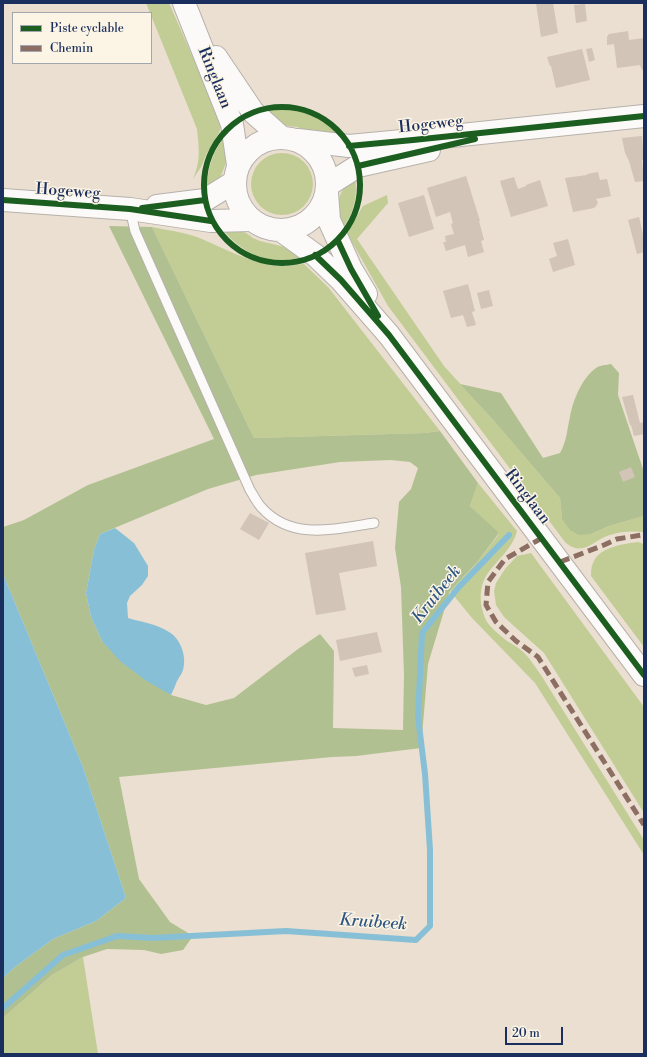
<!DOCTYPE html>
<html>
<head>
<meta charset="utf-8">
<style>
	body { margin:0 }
	#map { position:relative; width:647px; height:1057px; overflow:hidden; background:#eadfd0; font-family:"Libre Bodoni",serif }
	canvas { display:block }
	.frame { position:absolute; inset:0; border:4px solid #1b2f5e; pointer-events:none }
	.legend { position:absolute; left:12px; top:12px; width:140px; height:52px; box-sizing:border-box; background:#fcf5e5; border:1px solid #a2a6af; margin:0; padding:5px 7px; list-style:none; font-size:12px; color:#1b2f5e }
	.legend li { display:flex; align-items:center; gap:8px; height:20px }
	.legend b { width:20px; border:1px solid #a2a6af }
	.scale { position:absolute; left:505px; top:1027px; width:58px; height:18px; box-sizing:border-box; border:2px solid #1b2f5e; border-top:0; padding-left:5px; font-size:12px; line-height:14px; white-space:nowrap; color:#1b2f5e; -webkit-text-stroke:3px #fcf5e5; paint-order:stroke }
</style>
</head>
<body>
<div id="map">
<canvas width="647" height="1057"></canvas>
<div class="frame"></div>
<ul class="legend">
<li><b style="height:5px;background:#1b5e20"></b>Piste cyclable</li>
<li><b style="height:5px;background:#8d6e63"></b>Chemin</li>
</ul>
<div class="scale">20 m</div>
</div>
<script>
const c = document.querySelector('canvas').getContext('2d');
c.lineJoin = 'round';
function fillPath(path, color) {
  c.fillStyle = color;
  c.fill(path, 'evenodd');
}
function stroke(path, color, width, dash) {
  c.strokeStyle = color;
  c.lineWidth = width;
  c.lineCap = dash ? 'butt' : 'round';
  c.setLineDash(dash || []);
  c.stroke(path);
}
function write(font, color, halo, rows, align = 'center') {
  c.font = font + ' "Libre Bodoni",serif';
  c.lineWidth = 3;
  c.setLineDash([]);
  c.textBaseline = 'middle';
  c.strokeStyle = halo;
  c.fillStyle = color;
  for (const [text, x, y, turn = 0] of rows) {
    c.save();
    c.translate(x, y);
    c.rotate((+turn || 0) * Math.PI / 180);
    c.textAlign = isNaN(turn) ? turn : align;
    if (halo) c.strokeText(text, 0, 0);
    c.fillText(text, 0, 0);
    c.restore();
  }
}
const green = new Path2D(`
	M146,3H169L222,124L219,133L207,153L201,167L193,179C201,160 199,149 197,129Z
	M275,109L302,111L317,117L336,130L341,138L321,136L297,127L288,126L276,121L266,113Z
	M227,134L230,153L220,178L207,190C207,169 213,149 227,134Z
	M251 184a31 31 0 1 1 62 0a31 31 0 1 1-62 0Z
	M355,175C358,196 354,217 339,232C339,224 337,207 339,199C341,190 348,182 355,175Z
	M387,195L388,203L357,239L444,366L494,421L560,498L562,519L591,534L609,526L644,516V532C633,531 621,531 610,535C593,540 583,558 565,542L388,306L347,233L363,206Z
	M152,227C167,230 182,232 197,237C219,246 241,258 265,264C278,268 292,265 304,264L328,287L440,431L425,433L254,438Z
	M221,227L237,230L246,233L253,238L260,241L285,247L303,256C272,269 240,253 221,227Z
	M478,483L517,531C513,548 498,559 488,573C478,587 479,606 487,622C490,627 502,637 507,641C512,644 518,647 522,651C530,658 535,667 541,675L644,840V855L535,683L472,618L450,591L478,561L499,534L470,506Z
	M638,542L644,544V647L591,576C591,572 591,567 593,563C599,547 623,544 638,542Z
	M531,553L644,707V813L544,653L504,617L496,605L494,591L496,583L505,569L517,556Z
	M83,957L98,1054H3V1018L52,975Z`);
const forest = new Path2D(`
	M109,226L152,227L254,438L425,433L440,431L478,483L470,506L499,533L478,561L450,591L428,664L421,748L356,756L332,757L119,777L139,879L170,922L193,936L183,950L161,954L144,950L107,949L83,957L52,975L3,1018V978L15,967L53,939L96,921L126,898L83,767L3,574V527L24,520L88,485L214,439ZM391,460L410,462L418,468L411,489L399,502L395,548L401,587L404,675L403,730L333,728L334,651L320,634L298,649L234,698L206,705L171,695L102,641L91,617L86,593L94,550L100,534L208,489L256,475L340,462Z
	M611,364L619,373L618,395L644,472V516L609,526L591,534L579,535L570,530L562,519L560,498L494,421L460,384L501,393L543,458L560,453C567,441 567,429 570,417C573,400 582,378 596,368C600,365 607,365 611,364Z`);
const water = new Path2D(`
	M115,528L134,543L148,566V576L142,585L130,596L127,603L128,618C141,622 157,624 169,632C181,639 187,657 183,670C182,674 179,677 177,681C175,686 173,691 171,695L145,680L120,661L102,641L91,617L86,593L94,550L100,534Z
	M3,574L83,767L126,898L96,921L53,939L15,967L3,978Z`);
const stream = new Path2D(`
	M3,1008L63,955L117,936L153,938L286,931L416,940L430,926V850L425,774L418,717L422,633L458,588L509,535`);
const building = new Path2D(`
	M536,3H553L558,33L541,37Z
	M585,4L587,21L576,23L574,5Z
	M628,31L629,40L644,38V70H642L640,65L617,68L614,44L607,45V37L609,34Z
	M592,48L595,60L589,62L586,49Z
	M582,49L590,80L556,88L551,66H550L547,57Z
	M642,136L644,160H642L644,181L635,182L629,161L625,153L622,138Z
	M598,172L600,180L607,179L611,196L596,199L598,203L596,206L594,208L573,212L565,178L587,175V174Z
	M466,176L480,221H479L484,240L481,241L484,252L468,257L465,245L446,251L443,242H446L445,236L454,234L451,224L453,223L450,212L436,217L427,188Z
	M514,177L518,189L526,186V185L540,180L548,206L511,217L500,181Z
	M424,195L434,229L409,237L398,203Z
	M639,217L644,239V252L637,254L628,220Z
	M568,239L575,265L553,272L549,259L557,256L553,243Z
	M468,284L475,311L472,312L476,325L467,327L463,315L451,318L443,291Z
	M489,290L493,306L481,309L477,293Z
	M633,395L640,423L644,422V434L634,436L631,425H630L622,397Z
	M631,467L635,477L623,482L619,472Z
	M250,513L269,523L259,540L240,529Z
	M373,541L377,566L339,573L346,610L316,615L305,553Z
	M377,632L382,652L340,661L336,640Z
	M367,665L369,674L355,677L352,668Z`);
const service = new Path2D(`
	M130,209L135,231L250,490C254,496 257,503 262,508C292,541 335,529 374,523`);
const tertiary = new Path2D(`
	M298,140L349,146L413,140L644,116
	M328,185L358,166L429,150
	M3,200L130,209L211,221L251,220
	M157,206L205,200L234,182`);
const secondary = new Path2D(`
	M184,3L232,124L238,165
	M216,57L253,112L281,137
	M235 184a46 46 0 1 1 92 0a46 46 0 1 1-92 0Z
	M327,193L329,220L351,269L366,294
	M282,231L315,255L341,280L389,335L644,675`);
const quiet = new Path2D(`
	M542,538L505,559L488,582L486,605L496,622L516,641L538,657L644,825
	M560,562L604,545L617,539L642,535L644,536`);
const cycleway = new Path2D(`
	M204 185a78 78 0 1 1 156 0a78 78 0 1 1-156 0Z
	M349,146L413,140L644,116
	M358,166L475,139
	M3,200L130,209L211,221
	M142,208L205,200
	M338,241L351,269L378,316
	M315,255L341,280L389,335L644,675`);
const streetNames = [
	["Ringlaan",214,78,68],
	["Hogeweg",431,125,-6],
	["Hogeweg",68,192,4],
	["Ringlaan",527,497,53]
];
const waterNames = [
	["Kruibeek",437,595,-52],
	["Kruibeek",373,923,4]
];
fillPath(green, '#c2cd96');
fillPath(forest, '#b0c090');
fillPath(water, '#87c0d6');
stroke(stream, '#87c0d6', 6);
fillPath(building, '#d2c4b7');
stroke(service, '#b6b1ac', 11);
stroke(tertiary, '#b6b1ac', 24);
stroke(secondary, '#b6b1ac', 24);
stroke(service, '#fcfaf8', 9);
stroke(tertiary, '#fcfaf8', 22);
stroke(secondary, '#fcfaf8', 22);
stroke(quiet, '#8d6e63', 5, [10, 5]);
stroke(cycleway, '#1b5e20', 6);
write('16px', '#1b2f5e', '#fcf5e5', streetNames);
write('italic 17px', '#2e5683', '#fcf5e5', waterNames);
</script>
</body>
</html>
